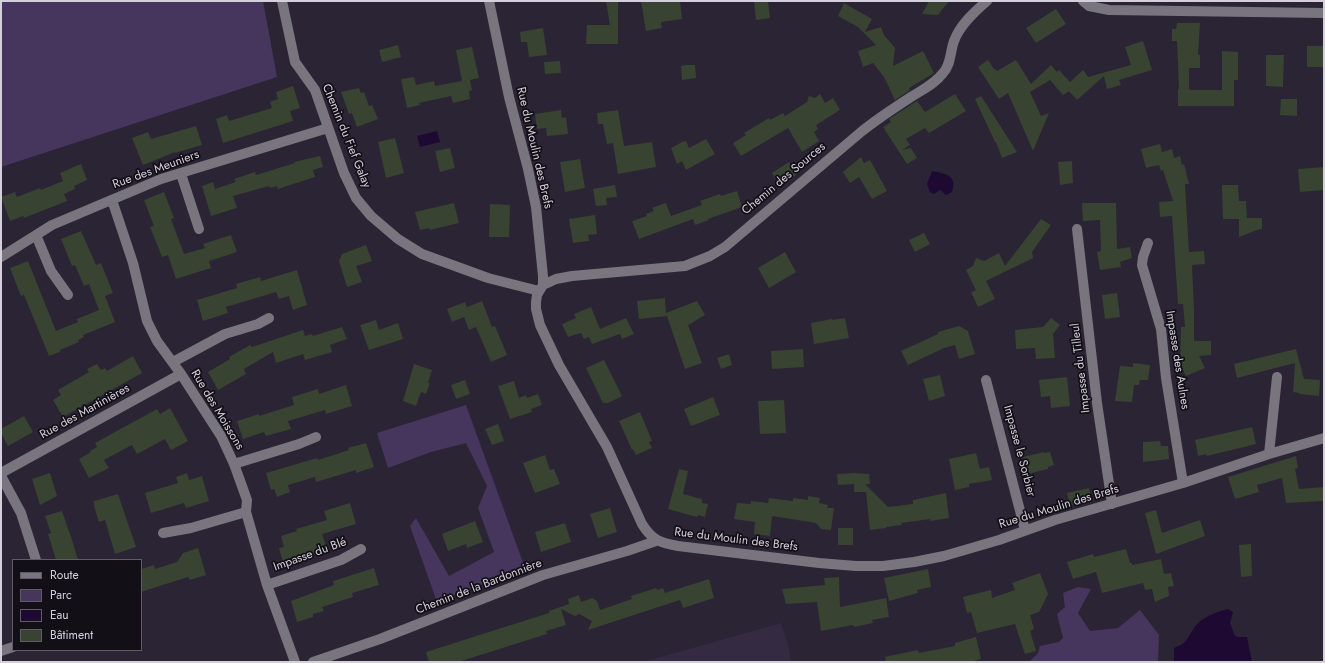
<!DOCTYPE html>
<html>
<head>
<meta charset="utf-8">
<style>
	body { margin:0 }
	#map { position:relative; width:1325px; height:663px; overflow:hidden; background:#2b2435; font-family:Jost,sans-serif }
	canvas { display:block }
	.frame { position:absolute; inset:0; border:2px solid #d4d0db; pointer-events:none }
	.legend { position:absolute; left:12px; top:559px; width:130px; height:92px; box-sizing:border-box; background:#120f17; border:1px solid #605c65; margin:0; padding:5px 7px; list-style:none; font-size:12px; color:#d4d0db }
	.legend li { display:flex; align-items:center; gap:8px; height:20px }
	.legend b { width:20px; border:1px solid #605c65 }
</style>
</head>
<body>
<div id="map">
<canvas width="1325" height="663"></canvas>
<div class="frame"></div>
<ul class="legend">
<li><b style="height:5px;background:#78757e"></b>Route</li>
<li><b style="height:11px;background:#46355d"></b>Parc</li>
<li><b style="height:11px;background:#1e0933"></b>Eau</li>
<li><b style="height:11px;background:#384331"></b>Bâtiment</li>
</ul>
</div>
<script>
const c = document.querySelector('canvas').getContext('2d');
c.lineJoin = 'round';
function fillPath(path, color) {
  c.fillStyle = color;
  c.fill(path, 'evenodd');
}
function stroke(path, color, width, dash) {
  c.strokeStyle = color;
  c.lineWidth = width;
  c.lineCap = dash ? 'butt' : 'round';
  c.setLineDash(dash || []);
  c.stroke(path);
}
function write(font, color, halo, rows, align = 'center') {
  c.font = font + ' Jost,sans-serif';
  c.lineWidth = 3.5;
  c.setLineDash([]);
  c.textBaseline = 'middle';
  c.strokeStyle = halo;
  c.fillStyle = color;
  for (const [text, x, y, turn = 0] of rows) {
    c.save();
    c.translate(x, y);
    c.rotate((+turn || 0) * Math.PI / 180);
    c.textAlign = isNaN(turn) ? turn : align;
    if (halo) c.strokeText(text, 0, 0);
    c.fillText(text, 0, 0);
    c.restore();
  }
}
const built = new Path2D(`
	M781,623L789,648L791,662H643Z`);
const green = new Path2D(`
	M1,1H263L277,77L1,167Z
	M466,405L525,568L437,602L410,526L416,518L449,576L494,552L478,508L487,486L466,443L431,452L388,468L377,433Z
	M1078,587L1091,589L1078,613L1090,631L1118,628L1140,610L1159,635L1158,662H1029L1038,653L1040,646L1059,642L1063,638L1057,614L1065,607L1063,593Z`);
const water = new Path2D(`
	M437,131L440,142L420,147L417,136Z
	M932,171C945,174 958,175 952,192L946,195L940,190L934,194L930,192L927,184Z
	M1228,609L1233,612L1230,623L1235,636L1239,637H1247L1252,662H1174V648C1190,642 1187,636 1197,624C1205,616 1217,612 1228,609Z`);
const building = new Path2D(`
	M606,1H618V44H586L587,25H610Z
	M641,1H680L682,19L661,22L662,28L646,31Z
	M754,1H768L770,18L756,20Z
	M929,1H949L938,15L922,14Z
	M844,3L872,19L865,32L881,27L884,35L895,48L893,66L923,51L934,73L909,88L910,90L895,100L884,77L873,63L863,67L858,51L876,45L858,27L838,16Z
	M1056,9L1066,24L1036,43L1026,28Z
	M1177,23H1200L1198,55H1200V68H1189V89L1191,90H1222V51L1238,52V80H1234V106H1178V89H1179L1177,41H1172V29H1176Z
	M543,28L547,55L529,57L527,42H521L520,32Z
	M1143,41L1152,70L1119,80L1121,85L1107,89L1104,76L1077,100L1069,91L1063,95L1050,80L1030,92L1041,116L1049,113L1033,151L1008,93L999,99L978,67L988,60L994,69H995L997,71L1016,60L1031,84L1051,65L1057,72L1059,70L1070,82L1083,70L1088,77L1131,65L1125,47Z
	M398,45L401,57L382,62L379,50Z
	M1307,46H1324V67H1307Z
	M472,47L479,78L470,80L472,90L469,91L470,99L453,103L451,96L419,103L420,105L407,108L401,79L414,77L416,85L434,81L435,86L462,81L456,50Z
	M1266,55H1284L1283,87L1266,86Z
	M560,61L561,73L545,74L544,62Z
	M687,65H695L696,78L682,80L681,66Z
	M293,86L300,108L290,111L293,121L223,143L216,119L227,115L229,121L272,108L270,102L278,99L276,92Z
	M359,88L361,93L364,92L369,106L372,105L378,119L357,127L352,113L349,114L341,92Z
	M820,94L825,103L833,98L840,110L816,125L818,129L814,132L819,141L802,152L788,128L741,156L733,143L746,135L744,133L769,118L770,120L783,113L785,116L807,102L809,96L815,98Z
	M955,94L966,111L929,133L925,128L906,139L910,145L902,150L911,148L917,158L907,164L883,127L891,122L889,119L917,101L925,112Z
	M981,96L1017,152L1002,158L996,142H995L975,99Z
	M1281,99H1297V116L1280,115Z
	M561,110L562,118L566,117L568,134L547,136L546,128L537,129L535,114Z
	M618,110L624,146L652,142L656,167L618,174L613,143L607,144L603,124H598L597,113Z
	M196,126L202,145L175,153V152L143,165L132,138L148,132L151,139Z
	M395,138L404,173L386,178L378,142Z
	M706,139L715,154L686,170L682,161L677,164L671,148L684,141V142L686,141L689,148Z
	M1160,144L1162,152L1172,149L1174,158L1180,156L1182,165L1184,164L1189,184H1185L1189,252L1204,251L1205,264L1192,265L1194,310V341H1211V355L1199,356L1205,368L1186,376L1180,364L1181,327H1185L1183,304H1178L1172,216L1160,217L1159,202L1173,201L1163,170L1161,171L1159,165L1146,168L1141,149Z
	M450,148L455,168L440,172L435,151Z
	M320,156L323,167L313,170L315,177L278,189L277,186L270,188L269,186L233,196L237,208L211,216L202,186L213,182L215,189L236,182L234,179L255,172L256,175L295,163L294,162Z
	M861,157L864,163L870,160L887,191L872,199L859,177L850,183L843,172Z
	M580,159L585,188L565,192L560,162Z
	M1072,161L1073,183L1060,185L1058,162Z
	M789,162L796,175L779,185L772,173Z
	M81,164L87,180L74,186L75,189L64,194L67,201L24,218L23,216L10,221L1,197L15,192L17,197L40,188L41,190L63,181L60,173Z
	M1324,167V190L1300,192L1298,169Z
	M615,185L617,197L606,198L607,205L596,206L593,189Z
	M1222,185H1238L1239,201H1246L1247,218H1262V229L1257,230L1239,237V219H1223Z
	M737,191L742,207L708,219L709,220L695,225L693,219L639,239L632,221L647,216L646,214L654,211L652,208L666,203L671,216L702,205L700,201L720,194L721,196Z
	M164,192L174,218L171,219L184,254L205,248L203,244L231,235L237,252L209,261L211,268L176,279L168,255L162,257L150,227L154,226L144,200Z
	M454,203L459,223L430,230L429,228L420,230L415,212Z
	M1082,203H1116L1117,249L1130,247L1132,258L1120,262L1121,267L1100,270L1097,252L1101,251L1100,220L1083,221Z
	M490,204L510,205L509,237H489Z
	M595,215L597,234L588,235L589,241L573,243L569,219Z
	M1041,219L1051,225L1032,252L1033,258L986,281L995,299L978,307L971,292L976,290L966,270L973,266L976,258L984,261L999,253L1005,266Z
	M81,231L96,265L101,263L113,293L105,296L115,322L83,335L84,337L78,340L79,342L60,350V352L49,356L24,295L21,296L10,268L28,261L56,331L78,322L77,319L99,310L89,284L84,286L75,265L72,266L61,239Z
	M924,233L930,244L915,252L909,240Z
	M366,245L372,261L356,266L362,282L347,287L339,261L342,254Z
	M785,252L796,272L769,288L758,268Z
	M297,270L307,305L293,310L289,296L279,299L276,292L226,307L228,313L203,321L197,300L237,288L236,284L260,277L261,281Z
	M1117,293L1120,317L1105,319L1102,295Z
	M665,298L666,313L697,301L705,315L688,325L702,363L685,369L667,316L639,319L637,301Z
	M482,301L492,327L495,326L507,355L491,362L476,327L469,330L464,317L452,322L447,309L465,302L467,307Z
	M591,307L600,329L626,318L634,334L622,339L620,334L592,344L589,337L584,339L581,333L568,337L562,324L576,318L574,314Z
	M845,318L849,338L814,344L811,323L832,319V320Z
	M1051,318L1060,325L1053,334L1055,358L1036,359L1035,348L1016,349L1015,330L1043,327Z
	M376,320L379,330L398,323L403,339L369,350L360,325Z
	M959,326L968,331L975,354L959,359L955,345L944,348L908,365L901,351L938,334V332Z
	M342,327L347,339L330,345L332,352L305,360L303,354L276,363L273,352L244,369L246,374L218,390L208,372L230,359L229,357L250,345L252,347L303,330L305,336L312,334L313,336Z
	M803,349L804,367L772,369L771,351Z
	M1296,349L1304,379L1320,380L1319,396L1299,394L1300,393L1293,392L1295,363L1237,378L1234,364Z
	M729,354L732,365L721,369L717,358Z
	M133,356L142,373L63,417L53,400L61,395L58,390L89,372L87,369L97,364L101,370L105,368L107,371Z
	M604,360L622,396L608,403H603L586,368Z
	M1133,363L1150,365L1148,380H1140L1139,385H1134L1132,402L1115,401L1120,366L1133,367Z
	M414,364L432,370L428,383H430L426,394L421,392L416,406L403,401Z
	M940,375L945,396L929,401L923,379Z
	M1067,377L1070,406L1051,408L1050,396L1041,397L1039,380Z
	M465,380L470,394L456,399L451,385Z
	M514,381L519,398L526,395L527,398L538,394L542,405L531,409L532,412L510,419L498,386Z
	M346,385L352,406L326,414L325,410L288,421L291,429L266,436L264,432L243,439L237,421L259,414V416L294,405L292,397L318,389L319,394Z
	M713,397L720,415L691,426L684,409Z
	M784,400L786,433L760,434L758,401Z
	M170,408L188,441L171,450L165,439L137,454L132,445L104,460L109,468L89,478L79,459L91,452L90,451L97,447L95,443L157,409L160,414Z
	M640,412L652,441L649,442L652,448L636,455L633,449L632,450L619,421Z
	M24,416L33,432L8,446L1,433V429Z
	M498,424L504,441L492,445L485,429Z
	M1252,427L1256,444L1207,456L1206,454L1198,456L1195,440Z
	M1160,441L1161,446H1168L1169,459L1143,462V442Z
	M366,443L374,467L356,473V470L316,482L315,477L288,485L290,492L277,497L274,489L271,490L266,473L317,458L318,460L349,450L348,448Z
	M1044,452V453L1050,452L1054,465L1048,467V469L1028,474L1023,457Z
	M976,453L980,469L989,467L992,480L969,484V487L955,490L949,459Z
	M545,455L550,470L554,469L560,484L535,493L523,463Z
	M1296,456L1298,468L1295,469L1299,489L1324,487V501L1286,503L1282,478L1257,485L1259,492L1235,499L1228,477Z
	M679,469L688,471L683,494L702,499V503L708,504L705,517L698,515L697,517L668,509Z
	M50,473L57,496L40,505L32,479Z
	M187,473L189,480L202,476L209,501L186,508L184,503L151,513L145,493L178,483L176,477Z
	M854,473L869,474L870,484H865L888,507L913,504V500L946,493L949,518L930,521V519L901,523L902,525L886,527V528L870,530L866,492H854V484L838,485L837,474Z
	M1089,488L1092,500L1070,506L1067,493Z
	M118,494L136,547L115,554L105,520L99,522L94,506V501Z
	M808,496L820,498L819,503L828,505L827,508H834L831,530L821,529L816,523L772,516L770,536L754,534L755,522L734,519L737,503L751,504V501L768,503L769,498L793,501V498L808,500Z
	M350,503L356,524L322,534L327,549L283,562L279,548L284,547L281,536L297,531L296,529L327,520L324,511Z
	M610,508L617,532L598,538L590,514Z
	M1156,510L1162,533L1200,520L1205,536L1156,554L1145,513Z
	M62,511L72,540L78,560H56L48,534L51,533L45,516Z
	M475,521L483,542L467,548L466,544L448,551L442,534Z
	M565,523L571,542L541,552L535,532Z
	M838,528H853V545H838Z
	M1251,544L1252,576L1241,577L1239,545Z
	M198,548L206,575L190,580L188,577L141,592V569L154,565L155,569L177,562L183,553Z
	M1126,549L1130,563H1132V565L1161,559L1164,574L1171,573L1174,586L1168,587L1169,596L1155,602L1152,589L1145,590L1143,583L1102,593L1096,572L1073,579L1067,562L1093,554L1094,557Z
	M374,568L379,585L352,593L353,597L322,607L324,611L313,614V617L297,622L291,601L334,585L333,581Z
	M928,569L931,587L917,590L918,593L889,601L884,578Z
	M1040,573L1048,594L1039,612L1030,615L1034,629L1030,631L1036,651L1025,654L1015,624L977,633L971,612L967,613L963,597L991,590L992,598L1015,590L1012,583Z
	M839,577L840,607L886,598L889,617L872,620L873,623L854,627L853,625L821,631L817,602L786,604L782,589L825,585L824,578Z
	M709,579L714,598L683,608L680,600L588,630L592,621L579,614L575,616L561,609L566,625L546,631L547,634L458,662H429L426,652L549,613V611L569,604L568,599L579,595L581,602L592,598L597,601L600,610L632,599L631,596L656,588L657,590L663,588L665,593Z
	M976,637L981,659L970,662H886L885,657L918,650L919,653L955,646V643Z`);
const minor = new Path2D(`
	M282,1L295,62L315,90L344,173L356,198L371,216L398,239L422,254L488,278L539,291
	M489,1L509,97L528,169L536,207L543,276V285L537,295L536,302V309L540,325L559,365L607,447L642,524C652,540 660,543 678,546L819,563L856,566H883L914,562L944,556L999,540L1055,520L1183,483L1269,454L1324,438
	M1083,1L1089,6L1109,10L1324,13
	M181,174L199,229
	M112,200L133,263L147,321L157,341L181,374L221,436L234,464L247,500L246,512L267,585L295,662
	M1077,229L1097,403L1112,504
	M36,235L51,271L68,295
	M1148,243L1143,257L1142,265L1161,329L1166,378L1183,483
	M1,257L52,225L161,179L328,128
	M543,285L556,279L572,276L685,266L710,256L725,247L861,132C877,119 894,108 911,97C922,90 935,84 943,73C951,65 950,52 954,41C960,25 974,12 987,1
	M173,362L225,334L258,324L269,318
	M986,380L1025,530
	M1269,454L1277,377
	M234,464L299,444L316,437
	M1,473L181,374
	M1,476L21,513L36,560
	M163,533L191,528L246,512
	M267,585L341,560L361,549
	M1,651L13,647
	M313,662L380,639L543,575L627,551L656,541`);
const streetNames = [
	["Chemin du Fief Galay",346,136,68],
	["Rue du Moulin des Brefs",534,148,77],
	["Rue des Meuniers",156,170,-20],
	["Chemin des Sources",784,179,-40],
	["Impasse des Aulnes",1177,360,81],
	["Impasse du Tilleul",1081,368,-97],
	["Rue des Moissons",217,410,59],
	["Rue des Martinières",85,412,-29],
	["Impasse le Sorbier",1019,451,75],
	["Rue du Moulin des Brefs",1059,507,-17],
	["Rue du Moulin des Brefs",736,540,7],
	["Impasse du Blé",310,555,-20],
	["Chemin de la Bardonnière",479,587,-21]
];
fillPath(built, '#342a41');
fillPath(green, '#46355d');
fillPath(water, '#1e0933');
fillPath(building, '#384331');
stroke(minor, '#78757e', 10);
write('12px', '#d4d0db', '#120f17', streetNames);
</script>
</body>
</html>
